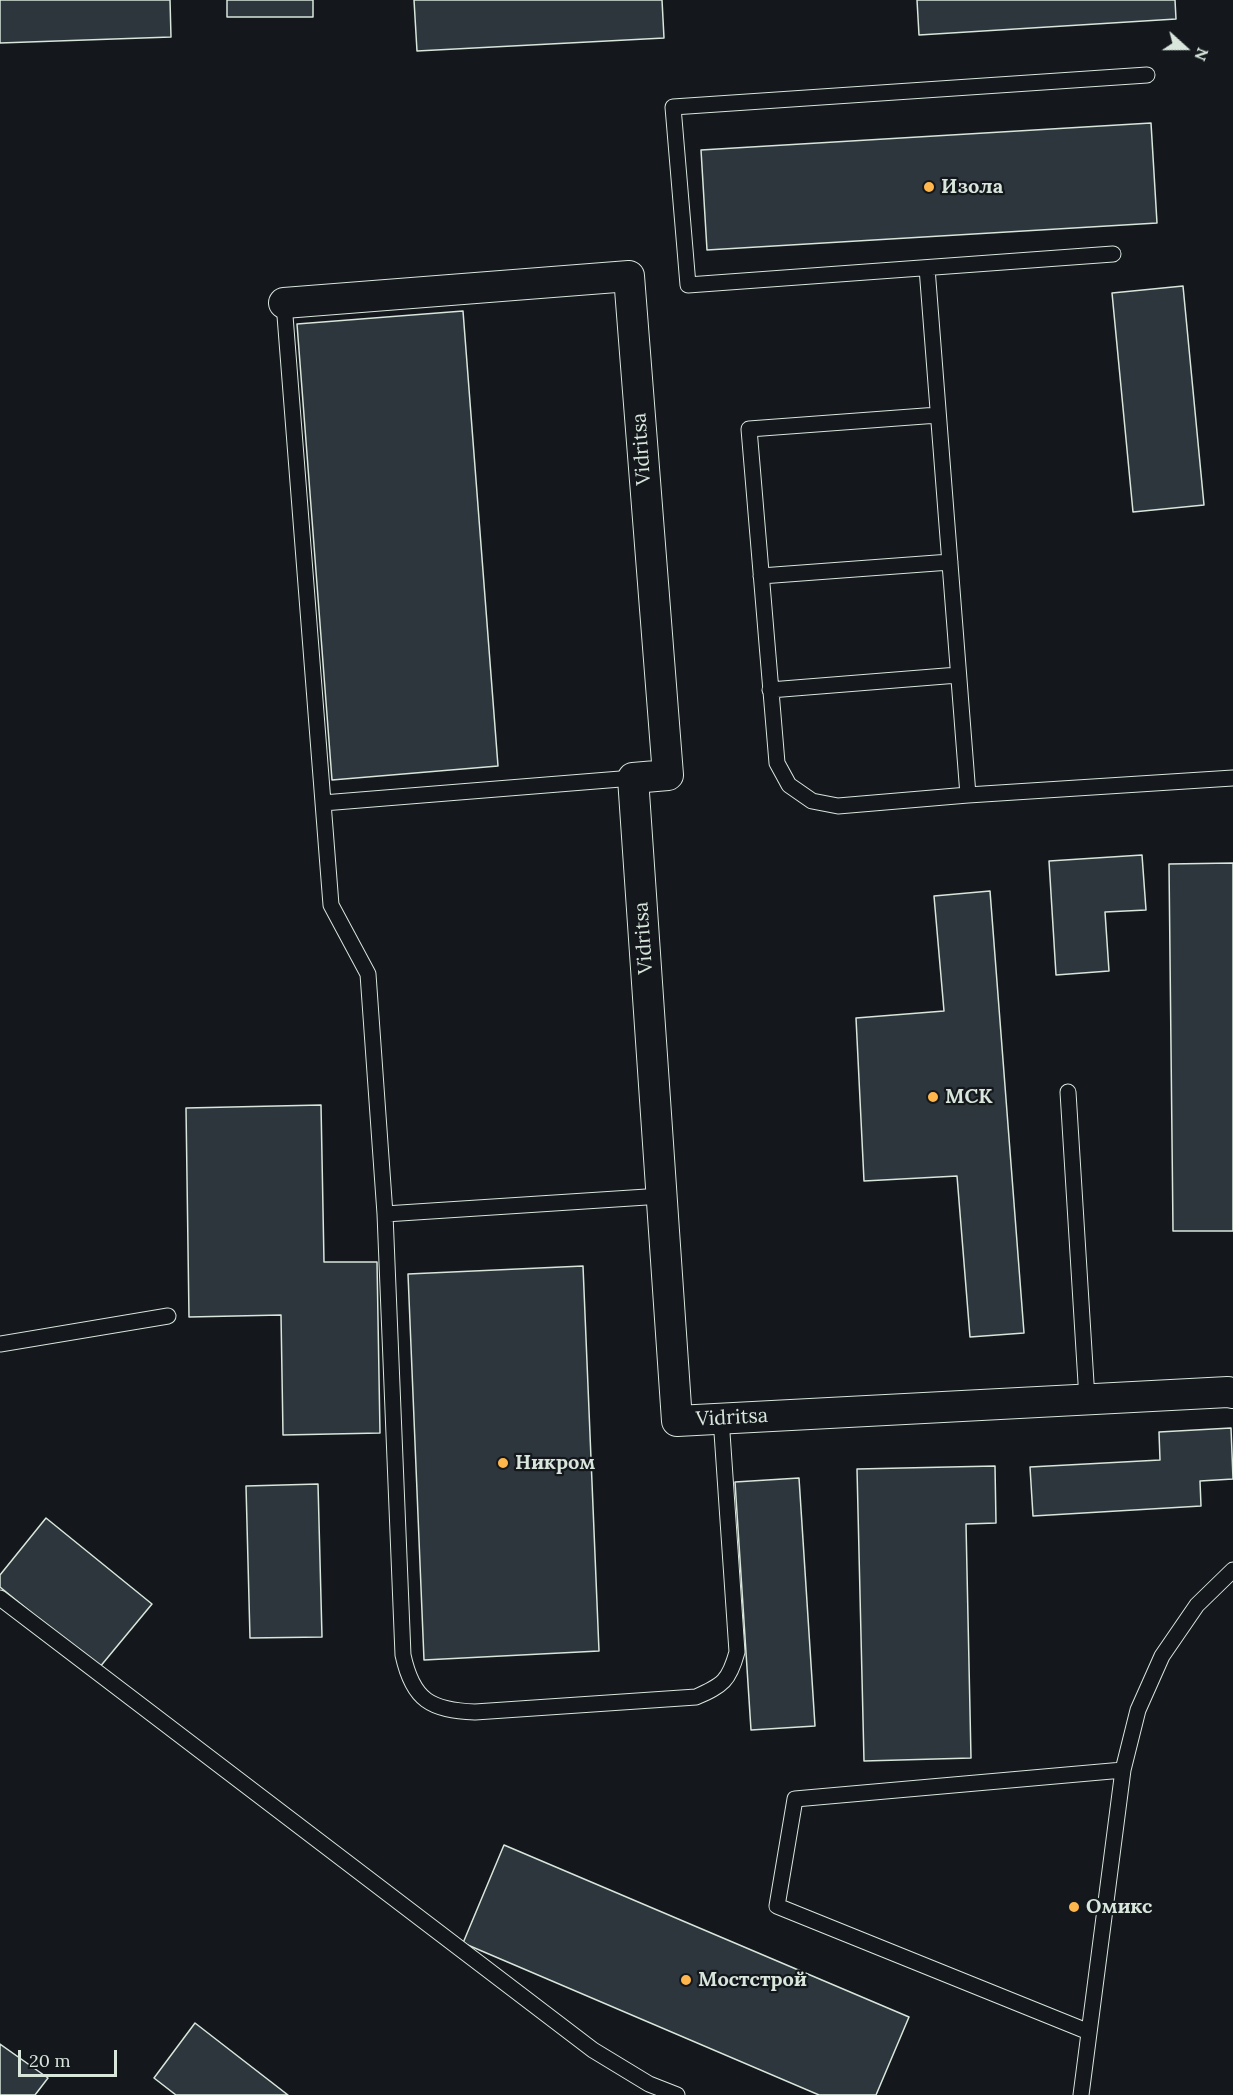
<!DOCTYPE html>
<html>
<head>
<meta charset="utf-8">
<style>
	body { margin:0 }
	#map { position:relative; width:1233px; height:2095px; overflow:hidden; background:#14181c; font-family:Lora,serif }
	canvas { display:block }
	.north { position:absolute; left:1155px; top:18px; width:60px; height:60px; -webkit-text-stroke:4px #14181c; paint-order:stroke; rotate:111deg; font-size:16px; font-weight:700; line-height:24px; text-align:center; color:#d8e6dc }
	.north::after { content:''; display:block; margin:auto; width:21px; height:27px; background:#d8e6dc; clip-path:polygon(50% 0,100% 100%,50% 72%,0 100%) }
	.scale { position:absolute; left:18px; top:2050px; width:99px; height:27px; box-sizing:border-box; border:3px solid #d8e6dc; border-top:0; padding-left:8px; font-size:18px; line-height:21px; white-space:nowrap; color:#d8e6dc; -webkit-text-stroke:4px #14181c; paint-order:stroke }
</style>
</head>
<body>
<div id="map">
<canvas width="1233" height="2095"></canvas>
<div class="north">N</div>
<div class="scale">20 m</div>
</div>
<script>
const c = document.querySelector('canvas').getContext('2d');
c.lineJoin = 'round';
function fillPath(path, color) {
  c.fillStyle = color;
  c.fill(path, 'evenodd');
}
function stroke(path, color, width, dash) {
  c.strokeStyle = color;
  c.lineWidth = width;
  c.lineCap = dash ? 'butt' : 'round';
  c.setLineDash(dash || []);
  c.stroke(path);
}
function write(font, color, halo, rows, align = 'center') {
  c.font = font + ' Lora,serif';
  c.lineWidth = 4.5;
  c.setLineDash([]);
  c.textBaseline = 'middle';
  c.strokeStyle = halo;
  c.fillStyle = color;
  for (const [text, x, y, turn = 0] of rows) {
    c.save();
    c.translate(x, y);
    c.rotate((+turn || 0) * Math.PI / 180);
    c.textAlign = isNaN(turn) ? turn : align;
    if (halo) c.strokeText(text, 0, 0);
    c.fillText(text, 0, 0);
    c.restore();
  }
}
const building = new Path2D(`
	M0,0H170L171,37L0,43Z
	M227,0H313V17H227Z
	M414,0H662L664,38L417,51Z
	M917,0H1175L1176,19L919,35Z
	M1151,123L1157,223L707,250L701,150Z
	M1183,286L1204,505L1133,512L1112,293Z
	M463,311L498,766L332,780L297,324Z
	M1142,855L1146,910L1105,912L1109,971L1056,975L1049,861Z
	M1233,863V1231H1173L1169,864Z
	M990,891L1024,1333L970,1337L957,1176L864,1181L856,1018L944,1011L934,896Z
	M321,1105L324,1262H377L380,1433L283,1435L281,1315L189,1317L186,1108Z
	M583,1266L599,1651L424,1660L408,1274Z
	M1231,1428L1233,1479L1200,1481L1201,1506L1033,1516L1030,1467L1160,1460L1159,1432Z
	M995,1466L996,1523L966,1524L971,1758L864,1761L857,1469Z
	M799,1478L815,1726L751,1730L735,1482Z
	M318,1484L322,1637L250,1638L246,1486Z
	M46,1518L152,1604L99,1668L0,1587V1575Z
	M504,1845L909,2017L876,2095H819L463,1943Z
	M195,2023L288,2095H176L154,2078Z
	M0,2044L48,2078L35,2095H0Z`);
const service = new Path2D(`
	M1113,254L688,285L673,107L1147,75
	M927,268L968,795
	M284,303L331,905L368,974L385,1214
	M938,415L749,429L777,763L789,785L812,801L838,806L968,795L1233,778
	M761,576L950,562
	M770,690L958,675
	M323,803L633,778
	M1068,1092L1087,1399
	M662,1196L385,1214L403,1655C413,1701 431,1710 475,1712L696,1697C723,1685 729,1681 737,1652L721,1418
	M0,1344L168,1316
	M0,1598L593,2050L649,2084L677,2095
	M1089,2032L777,1906L795,1799L1123,1770
	M1081,2095L1123,1770L1138,1710L1162,1656L1197,1605L1233,1570`);
const minor = new Path2D(`
	M284,303L629,276L668,775L633,778L677,1421L1228,1392L1233,1393`);
const markers = [
	[929,187,6,"#ffb74d"],
	[933,1097,6,"#ffb74d"],
	[503,1463,6,"#ffb74d"],
	[1074,1907,6,"#ffb74d"],
	[686,1980,6,"#ffb74d"]
];
const poiNames = [
	["Изола",941,187],
	["МСК",945,1097],
	["Никром",515,1463],
	["Омикс",1086,1907],
	["Мостстрой",698,1980]
];
const streetNames = [
	["Vidritsa",642,449,-94],
	["Vidritsa",644,938,-94],
	["Vidritsa",732,1418,-3]
];
fillPath(building, '#2c363c');
stroke(building, '#d8e6dc', 1.5);
stroke(service, '#d8e6dc', 17);
stroke(minor, '#d8e6dc', 32);
stroke(service, '#14181c', 15);
stroke(minor, '#14181c', 30);
for (const [x, y, r, color] of markers) {
  const dot = new Path2D();
  dot.arc(x, y, r, 0, 2 * Math.PI);
  c.fillStyle = color;
  c.fill(dot);
  stroke(dot, '#14181c', 2);
}
write('bold 20px', '#d8e6dc', '#14181c', poiNames, 'left');
write('20px', '#d8e6dc', '#14181c', streetNames);
</script>
</body>
</html>
